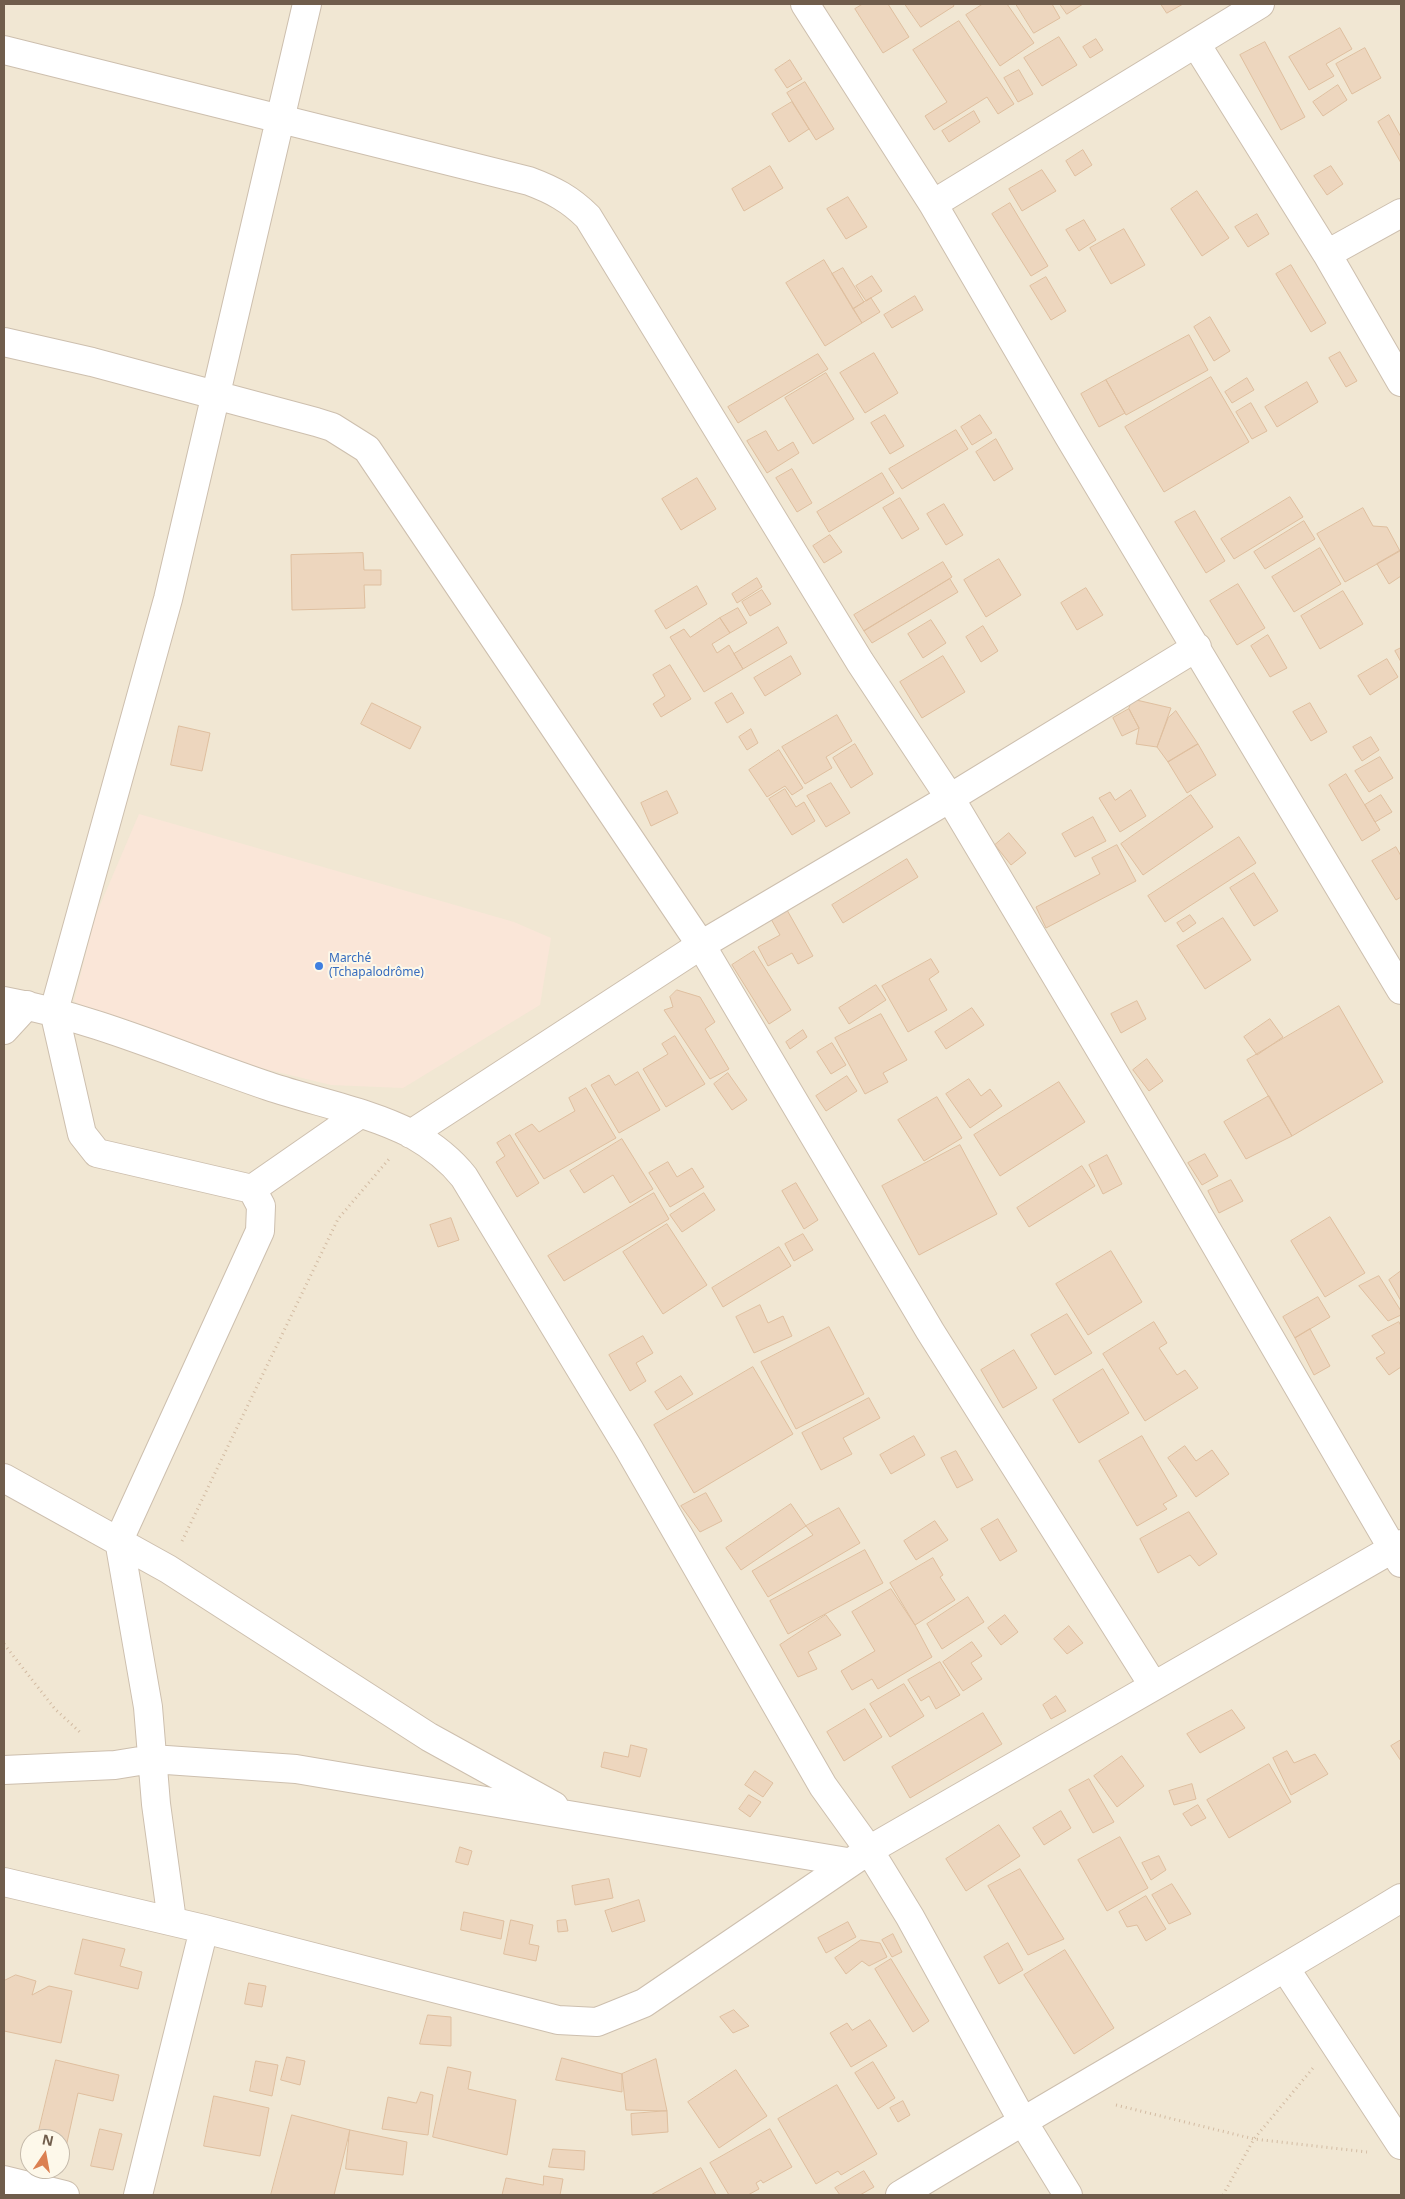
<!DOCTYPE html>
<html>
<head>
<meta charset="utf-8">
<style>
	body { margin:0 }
	#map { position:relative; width:1405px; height:2199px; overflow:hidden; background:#faf4e4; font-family:"Noto Sans",sans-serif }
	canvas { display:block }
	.frame { position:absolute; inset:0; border:5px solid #705d4c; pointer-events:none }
	.north { position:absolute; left:20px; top:2129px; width:50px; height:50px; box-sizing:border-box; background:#fdf8ea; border:1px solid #c5baab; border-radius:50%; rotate:12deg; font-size:14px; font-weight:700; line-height:20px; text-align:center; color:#705d4c }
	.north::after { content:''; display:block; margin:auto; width:18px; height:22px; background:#db8052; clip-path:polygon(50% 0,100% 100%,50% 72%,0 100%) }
</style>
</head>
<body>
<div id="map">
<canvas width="1405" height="2199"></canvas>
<div class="frame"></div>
<div class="north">N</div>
</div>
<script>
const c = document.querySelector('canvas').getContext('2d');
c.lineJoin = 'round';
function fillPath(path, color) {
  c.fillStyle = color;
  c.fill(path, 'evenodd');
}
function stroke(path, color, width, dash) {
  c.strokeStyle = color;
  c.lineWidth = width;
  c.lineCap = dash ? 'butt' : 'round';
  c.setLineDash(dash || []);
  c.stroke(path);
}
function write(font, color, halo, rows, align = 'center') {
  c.font = font + ' "Noto Sans",sans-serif';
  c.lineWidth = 4;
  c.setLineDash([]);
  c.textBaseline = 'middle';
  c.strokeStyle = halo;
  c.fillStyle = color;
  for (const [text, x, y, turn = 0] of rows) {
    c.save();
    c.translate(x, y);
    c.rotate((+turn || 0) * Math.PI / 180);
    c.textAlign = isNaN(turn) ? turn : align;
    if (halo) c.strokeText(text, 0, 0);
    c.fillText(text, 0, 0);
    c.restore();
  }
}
const residential = new Path2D(`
	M4,4H1401V2195H4ZM30,2139H60V2169H30Z`);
const commercial = new Path2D(`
	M139,814L514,922L551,938L540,1005L403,1088L331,1085L121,1034L74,1001L95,917Z`);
const building = new Path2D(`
	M863,4H888L909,37L883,53L855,9Z
	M905,4H953L954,6L921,27Z
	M983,4H1007L1034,43L1000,66L966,15Z
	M1016,4H1052L1060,18L1034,33Z
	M1060,4H1083L1067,14Z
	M1161,4H1183L1167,13Z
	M959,21L1014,104L998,114L987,97L934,130L925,116L947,102L913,50Z
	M1340,28L1352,49L1326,64L1334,76L1309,90L1289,57Z
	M1059,37L1077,65L1042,86L1024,58Z
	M1096,39L1103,50L1090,58L1083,47Z
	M1265,42L1305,117L1281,130L1240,55Z
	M1365,48L1381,78L1352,94L1336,64Z
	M790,60L802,79L787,88L775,70Z
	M1019,70L1033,94L1018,102L1004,78Z
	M805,82L834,129L816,140L787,93Z
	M1338,85L1347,100L1323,116L1313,102Z
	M792,102L809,129L789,142L772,114Z
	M974,111L980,122L949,142L942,131Z
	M1389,115L1401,137V163L1378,122Z
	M1083,150L1092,165L1075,176L1066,161Z
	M770,166L783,188L744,211L732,189Z
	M1331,166L1343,184L1327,195L1314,176Z
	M1042,170L1056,191L1022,211L1009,189Z
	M1197,191L1229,238L1202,256L1171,209Z
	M848,197L867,227L846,239L827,209Z
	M1010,203L1048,266L1031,276L992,214Z
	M1257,214L1269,234L1248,247L1235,227Z
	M1084,220L1096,240L1079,251L1066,230Z
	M1124,229L1145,265L1111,284L1090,248Z
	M824,260L862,323L825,346L786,283Z
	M1291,265L1326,323L1311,332L1276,274Z
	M843,268L864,302L853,309L832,274Z
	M872,276L882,291L866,301L856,286Z
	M1046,277L1066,311L1051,320L1030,286Z
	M915,296L923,310L892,328L884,315Z
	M871,298L880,312L862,323L853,309Z
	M1210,317L1230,351L1214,361L1194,327Z
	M1189,335L1208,370L1126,415L1106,380Z
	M1340,352L1357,381L1346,387L1329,358Z
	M874,353L898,393L865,413L840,373Z
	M818,354L828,369L738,423L728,407Z
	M826,373L854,419L813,444L785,398Z
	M1211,377L1249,442L1164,492L1125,427Z
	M1247,378L1254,390L1232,403L1225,392Z
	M1106,380L1125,413L1099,427L1081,394Z
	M1307,382L1318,402L1277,427L1265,407Z
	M1251,403L1267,431L1252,439L1236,412Z
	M885,415L904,446L890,454L871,423Z
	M980,415L992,433L972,445L961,427Z
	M956,430L968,449L902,489L889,469Z
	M766,431L778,451L793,442L799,453L767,473L747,441Z
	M996,439L1013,469L994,481L976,452Z
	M792,469L812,503L797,512L776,478Z
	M882,473L894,493L829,532L817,512Z
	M697,478L716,509L681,530L662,499Z
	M1290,497L1303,517L1234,559L1221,539Z
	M900,498L919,529L902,539L883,508Z
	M944,504L963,535L946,545L927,514Z
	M1363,508L1373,526L1387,527L1400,551L1345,582L1317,534Z
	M1195,511L1225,561L1206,573L1175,522Z
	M1304,521L1315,539L1265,569L1254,552Z
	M830,535L842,552L824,563L813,546Z
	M1320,548L1341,584L1294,612L1272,577Z
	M1401,550V576L1389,584L1377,564Z
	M363,553L364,570H381V585H364L365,608L292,610L291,555Z
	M999,559L1021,595L986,617L964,580Z
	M943,562L952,577L864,631L854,615Z
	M757,578L762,587L737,603L732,594Z
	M950,579L958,592L872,643L864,631Z
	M1238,584L1265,628L1237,645L1210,601Z
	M697,586L707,604L666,629L655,611Z
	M1086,588L1103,615L1077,630L1061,603Z
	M762,590L771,604L750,616L742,602Z
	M1343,591L1363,624L1320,649L1301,616Z
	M738,608L747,623L730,633L720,618Z
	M720,618L730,633L712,644L717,653L729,645L743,669L704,692L670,637L684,629L690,637Z
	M931,620L946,643L923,658L908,634Z
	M983,626L998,651L981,662L966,637Z
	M778,627L787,643L743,669L734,654Z
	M1268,635L1287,668L1270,677L1251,646Z
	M1401,648V662L1395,651Z
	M791,656L801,674L765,696L754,678Z
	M943,656L965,692L922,718L900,682Z
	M1387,659L1398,677L1370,695L1358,676Z
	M670,665L691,699L661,717L653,704L665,696L653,675Z
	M732,693L744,713L727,723L715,703Z
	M1132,699L1171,708L1157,747L1136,744L1139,728L1129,709Z
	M372,703L421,727L410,749L361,724Z
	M1310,703L1327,732L1311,741L1293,712Z
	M1129,709L1139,728L1122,736L1113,718Z
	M1176,711L1198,744L1168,762L1157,747L1168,718Z
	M837,715L852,741L826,757L832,768L805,784L782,747Z
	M179,726L210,733L202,771L171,765Z
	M751,729L758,743L747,750L739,737Z
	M1371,737L1379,750L1362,761L1353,747Z
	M855,744L873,774L851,788L833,758Z
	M1198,744L1216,775L1187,793L1168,762Z
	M779,750L803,788L792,795L785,786L767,797L749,770Z
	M1380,757L1393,778L1369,792L1355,771Z
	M1346,774L1380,830L1362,841L1329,785Z
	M831,783L850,813L826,827L807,796Z
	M785,789L796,807L804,802L815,821L792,835L769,799Z
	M1131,790L1146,816L1120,832L1099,798L1110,792L1115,800Z
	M667,791L678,813L651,826L641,803Z
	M1191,795L1213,827L1143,875L1121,844Z
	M1381,795L1392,812L1375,822L1365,805Z
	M1093,817L1106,841L1075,857L1062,834Z
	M1009,833L1026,853L1011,865L995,845Z
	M1239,837L1256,863L1165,922L1148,896Z
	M1117,845L1136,881L1046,928L1036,907L1100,874L1092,858Z
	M1396,847L1401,856V897L1396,900L1372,861Z
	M907,859L918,877L843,923L832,905Z
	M1254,873L1278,911L1254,926L1230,888Z
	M787,910L813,956L798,964L792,953L768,966L758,947L780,935L771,919Z
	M1190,915L1196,923L1183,932L1177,923Z
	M1223,918L1251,960L1205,989L1177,946Z
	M754,951L791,1010L769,1024L732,965Z
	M931,959L939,972L929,979L947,1010L908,1032L882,986Z
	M876,985L886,1000L849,1024L839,1008Z
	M677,990L700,997L715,1022L705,1029L729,1069L710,1079L664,1010L673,1007L670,997Z
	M1137,1001L1146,1019L1121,1033L1111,1014Z
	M1339,1006L1383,1082L1292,1136L1247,1060Z
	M972,1008L984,1025L946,1049L935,1032Z
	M881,1014L907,1060L883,1073L888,1082L865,1094L835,1038Z
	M1270,1019L1283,1037L1257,1055L1244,1037Z
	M803,1030L807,1037L790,1049L786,1042Z
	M675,1036L705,1084L666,1107L643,1069L668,1054L662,1044Z
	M832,1043L846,1065L831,1074L817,1052Z
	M1147,1059L1163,1081L1149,1091L1133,1070Z
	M638,1072L660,1110L619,1133L591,1085L609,1075L615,1085Z
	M728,1073L747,1100L732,1110L714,1084Z
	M847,1076L857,1091L826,1111L816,1096Z
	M969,1079L981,1096L990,1089L1002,1106L970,1128L946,1094Z
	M1059,1082L1085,1122L1000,1176L974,1135Z
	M586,1088L616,1138L544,1179L515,1134L532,1124L539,1132L575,1111L569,1098Z
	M1269,1096L1292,1136L1246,1159L1224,1122Z
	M937,1097L962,1138L924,1161L898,1120Z
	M510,1135L539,1183L517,1197L496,1162L505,1156L497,1143Z
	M622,1139L653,1189L630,1203L613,1175L584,1193L570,1171Z
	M960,1145L997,1214L919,1255L882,1186Z
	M1205,1154L1218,1176L1202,1185L1188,1163Z
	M1107,1155L1122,1184L1103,1194L1089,1165Z
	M668,1162L677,1177L692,1168L704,1187L670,1207L649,1173Z
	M1082,1166L1095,1186L1029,1227L1017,1208Z
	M1231,1180L1243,1201L1219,1213L1208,1191Z
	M796,1183L818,1220L804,1229L782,1191Z
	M654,1193L669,1219L564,1281L548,1256Z
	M704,1193L715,1210L682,1232L670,1215Z
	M1330,1217L1365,1273L1325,1297L1291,1241Z
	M451,1218L459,1240L438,1247L430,1225Z
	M667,1224L707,1285L663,1314L623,1252Z
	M803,1234L813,1250L794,1261L785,1244Z
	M779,1247L791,1266L723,1307L712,1288Z
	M1111,1251L1142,1302L1088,1335L1056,1284Z
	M1401,1271V1301L1389,1280Z
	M1379,1276L1401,1311V1315L1388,1321L1359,1286Z
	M1318,1297L1330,1317L1295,1338L1283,1317Z
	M760,1305L768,1323L783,1316L792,1336L754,1353L736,1317Z
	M1067,1314L1092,1353L1055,1375L1031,1335Z
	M1154,1322L1167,1343L1159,1348L1177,1375L1185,1370L1198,1388L1145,1421L1103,1354Z
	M1399,1322L1401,1326V1367L1389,1375L1376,1358L1385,1353L1372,1336Z
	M829,1327L864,1394L796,1429L761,1362Z
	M1310,1329L1330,1366L1314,1375L1295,1338Z
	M643,1336L653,1353L636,1363L646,1381L630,1391L609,1355Z
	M1014,1350L1037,1388L1003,1408L981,1370Z
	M753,1367L793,1434L694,1493L654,1425Z
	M1103,1369L1129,1413L1079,1443L1053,1400Z
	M681,1376L693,1394L667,1410L655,1392Z
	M869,1398L880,1418L843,1438L852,1454L821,1470L802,1433Z
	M914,1436L925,1455L891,1474L880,1455Z
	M1142,1436L1177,1496L1163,1504L1167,1509L1137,1526L1099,1461Z
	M1185,1446L1196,1461L1212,1450L1229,1474L1196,1497L1168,1458Z
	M956,1451L973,1480L957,1488L941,1458Z
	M706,1493L722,1521L700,1532L681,1506Z
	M791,1504L806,1526L741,1570L726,1548Z
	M839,1508L860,1543L768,1597L752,1571L813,1535L806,1526Z
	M1189,1512L1217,1554L1199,1566L1190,1555L1158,1573L1140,1539Z
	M998,1519L1017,1551L1000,1561L981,1529Z
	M935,1521L948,1540L916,1560L904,1541Z
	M865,1550L883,1583L788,1634L770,1601Z
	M933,1558L943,1575L940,1577L955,1600L915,1625L890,1583Z
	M891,1589L915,1625L932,1657L878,1689L872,1679L852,1690L841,1671L875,1651L852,1612Z
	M968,1597L984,1622L942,1649L927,1624Z
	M826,1615L841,1635L808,1652L817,1669L798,1677L780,1645Z
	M1005,1615L1018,1632L1001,1645L988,1628Z
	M1069,1626L1083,1643L1067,1654L1054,1639Z
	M972,1642L982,1656L971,1663L982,1679L963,1691L943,1662Z
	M940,1662L960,1695L936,1709L929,1696L921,1701L908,1680Z
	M904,1684L924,1716L890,1737L870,1704Z
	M1056,1696L1066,1711L1051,1719L1043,1705Z
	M865,1709L882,1737L844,1761L827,1732Z
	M1232,1710L1245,1728L1200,1753L1187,1734Z
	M983,1713L1002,1744L910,1798L892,1767Z
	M1401,1740V1761L1391,1746Z
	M631,1745L647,1749L640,1777L601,1767L604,1752L628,1757Z
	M1287,1751L1294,1763L1315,1754L1328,1774L1291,1795L1273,1758Z
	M1122,1756L1144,1786L1117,1807L1094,1776Z
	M1269,1764L1291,1802L1229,1838L1207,1800Z
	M755,1771L773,1783L763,1797L745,1785Z
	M1089,1779L1114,1822L1093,1833L1069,1790Z
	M1192,1784L1196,1799L1174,1805L1169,1791Z
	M749,1795L761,1802L750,1817L739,1809Z
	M1198,1805L1206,1818L1191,1826L1183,1814Z
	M1061,1811L1071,1828L1044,1845L1033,1828Z
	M999,1825L1020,1856L966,1891L946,1859Z
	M1120,1837L1148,1888L1107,1911L1078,1860Z
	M460,1847L472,1851L468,1865L456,1862Z
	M1159,1856L1166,1870L1151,1880L1142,1863Z
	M1020,1869L1064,1939L1028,1955L988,1886Z
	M609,1879L613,1898L575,1905L572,1886Z
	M1172,1884L1191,1914L1169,1924L1152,1895Z
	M1146,1896L1166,1929L1146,1941L1137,1925L1127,1927L1119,1912Z
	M639,1900L645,1921L612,1932L605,1911Z
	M464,1912L504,1921L501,1939L461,1930Z
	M511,1920L533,1925L529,1944L539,1946L536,1961L504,1954Z
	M566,1920L568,1931L558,1932L557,1921Z
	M848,1922L856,1937L826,1953L818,1938Z
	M893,1934L902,1952L892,1957L882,1940Z
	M83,1939L125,1949L120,1966L142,1972L138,1989L75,1974Z
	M861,1940L880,1943L887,1957L869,1966L862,1961L846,1974L835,1958Z
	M1008,1943L1023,1970L999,1984L984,1957Z
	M1065,1950L1114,2028L1074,2054L1024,1975Z
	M891,1959L929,2021L913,2032L875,1969Z
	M16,1975L36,1981L32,1995L49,1986L72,1991L61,2043L4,2031V1981Z
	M249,1983L266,1986L262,2007L245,2004Z
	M734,2010L749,2026L733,2033L720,2017Z
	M428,2015L451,2017V2046L420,2044Z
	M870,2020L887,2046L851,2067L830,2033L847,2023L852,2030Z
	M287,2057L305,2061L300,2085L281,2080Z
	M562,2058L622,2074V2092L556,2080Z
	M656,2059L667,2111L626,2110L622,2074Z
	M56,2060L119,2075L113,2101L78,2093L62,2165L60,2164V2139H37Z
	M256,2061L278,2065L272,2096L250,2091Z
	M873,2062L895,2098L878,2109L855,2073Z
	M448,2067L471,2072L468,2089L516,2100L507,2155L433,2137Z
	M736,2070L767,2116L719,2148L688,2102Z
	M837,2085L877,2154L841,2175L838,2171L816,2184L778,2119Z
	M421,2092L433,2095L428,2135L382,2129L388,2097L416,2103Z
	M214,2096L269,2108L260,2156L204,2146Z
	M903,2101L910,2115L898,2122L890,2108Z
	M667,2111L668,2132L632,2135L631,2114Z
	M292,2115L350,2130L334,2195H271Z
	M100,2129L122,2134L113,2170L91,2166Z
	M770,2129L792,2167L763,2183L761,2180L756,2183L759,2189L748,2195H729L710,2163Z
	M350,2130L407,2142L403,2175L346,2169Z
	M553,2149L585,2151L584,2170L549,2167Z
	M701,2168L716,2195H651Z
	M864,2171L874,2187L860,2195H840L835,2188Z
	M544,2176L563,2179L560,2195H502L506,2178L543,2185Z`);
const path = new Path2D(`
	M182,1541L338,1219L389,1159
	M4,1644L55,1709L82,1734
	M1116,2105L1254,2139L1367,2152
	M1223,2195L1254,2139L1313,2068`);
const street = new Path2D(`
	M805,4L933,204L1068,435L1401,990
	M1196,44L1327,254L1401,382
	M4,50L529,181C553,190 570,199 588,217L860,662L950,798L1172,1170L1401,1563
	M933,204L1260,4
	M1327,254L1401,213
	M4,342L92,362L316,422L332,427L367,449L701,945L930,1331L1153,1685
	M4,1001C92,1017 182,1057 268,1086C315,1102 367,1111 412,1134C433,1146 449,1158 464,1177L629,1449L823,1786L869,1850L910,1917L1022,2120L1068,2195
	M4,1030L27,1005
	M411,1134L701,945L950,798L1197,647
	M252,1189L360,1114
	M4,1478L168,1569L429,1737L554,1806
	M4,1770L115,1765L152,1759L296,1769L847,1862
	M4,1882L204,1929L558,2020L597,2022L644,2003L869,1850L1401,1544
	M172,1921L156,1804L148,1707L119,1540L260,1231L261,1206L252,1189L97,1153L82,1134L54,1011L168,599L307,4
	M1285,1968L1401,2145
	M4,2180L65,2195
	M138,2195L204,1929
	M900,2195C1066,2094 1235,1999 1401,1898`);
const markers = [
	[319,966,5,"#3f7fe0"]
];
const shopNames = [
	["Marché",329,959],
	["(Tchapalodrôme)",329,973]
];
fillPath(residential, '#f1e7d3');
fillPath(commercial, '#fae6d8');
fillPath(building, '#edd6be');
stroke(building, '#dfbf9f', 1);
stroke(street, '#cdbfae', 30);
stroke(path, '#d2baa1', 3, [1, 4]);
stroke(street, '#fff', 28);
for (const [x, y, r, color] of markers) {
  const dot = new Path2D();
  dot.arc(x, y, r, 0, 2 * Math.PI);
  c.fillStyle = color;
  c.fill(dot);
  stroke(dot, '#fdf8ea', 2);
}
write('12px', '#366cbe', '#fdf8ea', shopNames, 'left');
</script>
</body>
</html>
